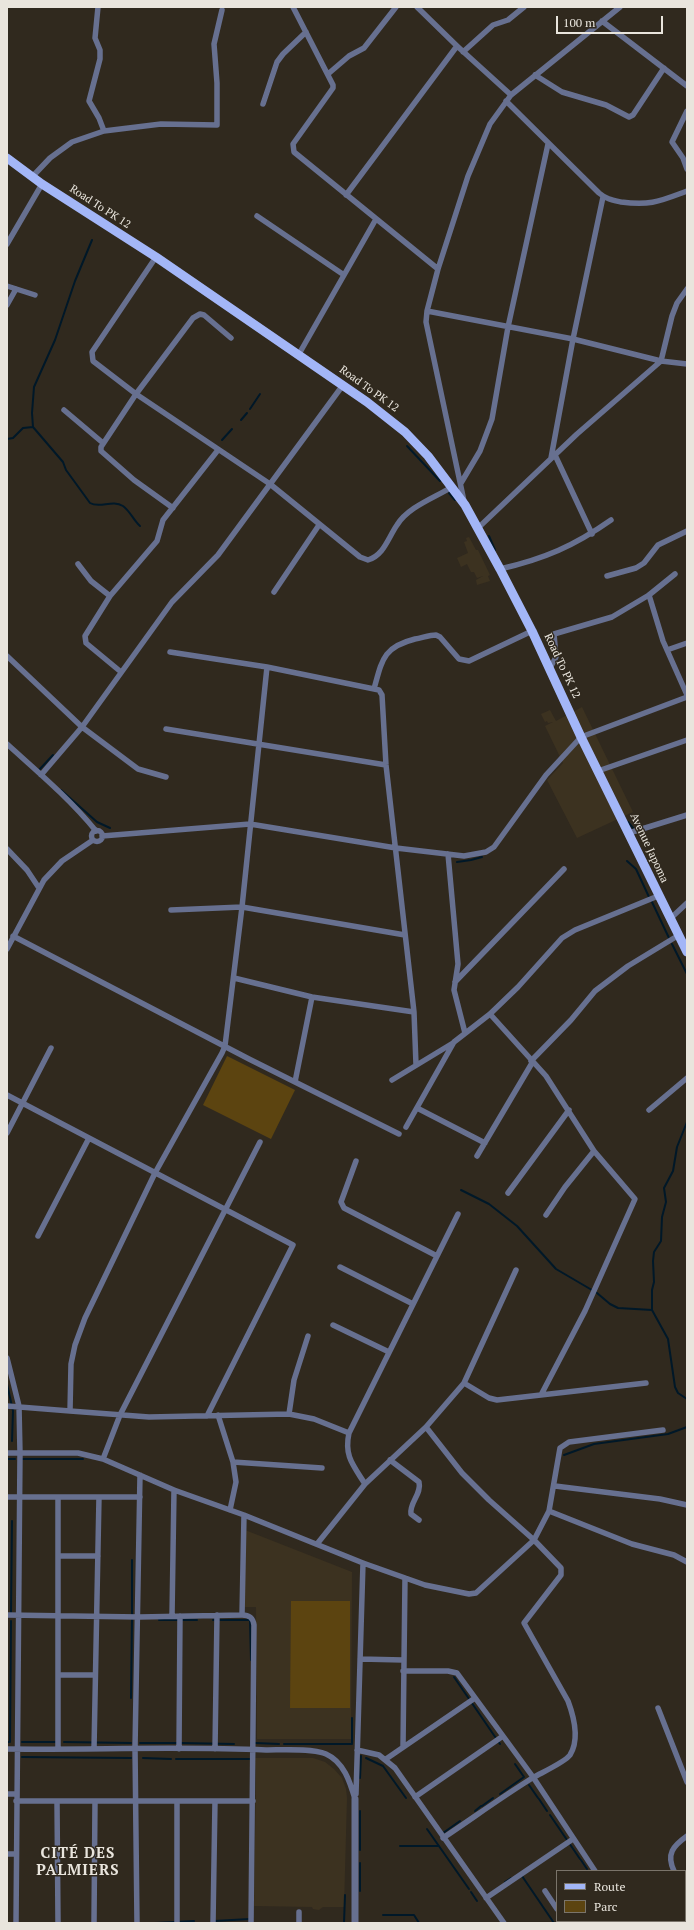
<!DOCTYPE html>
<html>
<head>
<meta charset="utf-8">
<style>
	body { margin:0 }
	#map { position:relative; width:694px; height:1930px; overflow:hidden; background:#30291e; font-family:"PT Serif",serif }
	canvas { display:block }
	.frame { position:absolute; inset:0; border:8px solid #e9e5dd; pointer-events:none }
	.legend { position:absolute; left:556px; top:1870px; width:130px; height:52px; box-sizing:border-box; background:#30291e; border:1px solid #7a746a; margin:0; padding:5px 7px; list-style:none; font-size:12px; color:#e9e5dd }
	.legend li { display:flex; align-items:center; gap:8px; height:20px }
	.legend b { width:20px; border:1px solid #7a746a }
	.scale { position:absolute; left:556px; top:16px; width:107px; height:18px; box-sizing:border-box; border:2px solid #e9e5dd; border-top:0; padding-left:5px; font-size:12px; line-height:14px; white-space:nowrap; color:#e9e5dd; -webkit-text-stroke:3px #30291e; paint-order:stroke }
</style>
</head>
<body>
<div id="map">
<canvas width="694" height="1930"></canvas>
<div class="frame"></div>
<ul class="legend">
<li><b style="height:5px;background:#a3b6f7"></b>Route</li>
<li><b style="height:11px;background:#5c4410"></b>Parc</li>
</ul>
<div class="scale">100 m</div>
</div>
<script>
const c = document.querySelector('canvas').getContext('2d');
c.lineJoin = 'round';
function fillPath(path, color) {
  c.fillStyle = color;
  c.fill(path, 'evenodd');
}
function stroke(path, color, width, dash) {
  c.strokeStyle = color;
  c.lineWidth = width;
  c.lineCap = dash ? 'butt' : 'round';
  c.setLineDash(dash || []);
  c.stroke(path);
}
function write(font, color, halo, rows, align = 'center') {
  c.font = font + ' "PT Serif",serif';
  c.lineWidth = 3;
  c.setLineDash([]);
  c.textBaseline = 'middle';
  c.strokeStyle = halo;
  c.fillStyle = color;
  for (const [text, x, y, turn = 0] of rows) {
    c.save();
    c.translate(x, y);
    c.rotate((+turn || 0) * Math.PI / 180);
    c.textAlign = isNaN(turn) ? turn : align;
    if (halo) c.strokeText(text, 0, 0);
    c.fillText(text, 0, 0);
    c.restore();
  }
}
const built = new Path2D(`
	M469,537L476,550H478L490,575L488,576L490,581L477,585L476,580L483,576L477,578L474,572H471L467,564L461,567L457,558L468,553L464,542L467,541L466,538Z
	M582,707L633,812L577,838L547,780L563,763L545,726L553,722L548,723L547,721L545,722L541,714L550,710L556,721Z
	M245,1530L352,1572L351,1739H257L256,1607H244Z
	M255,1758H313L325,1762L334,1769L342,1778L346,1789L347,1798L344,1907H323L319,1910L313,1909L312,1907L254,1906L256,1775Z`);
const green = new Path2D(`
	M227,1056L295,1090L271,1139L203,1105Z
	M291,1601H350V1708H290Z`);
const stream = new Path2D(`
	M92,240L75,281L55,340L34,387L32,413L33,427L63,462L66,470L90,503C100,509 112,499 123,506C130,511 134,521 140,526
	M250,409L260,394
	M241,420L247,413
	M7,439L13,438L23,428L33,427
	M222,440L232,429
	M407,446L440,481
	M449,493L455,500
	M489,536L495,550
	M39,770L53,755
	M61,790L97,822L110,828
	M628,822L633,828
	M627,861L636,869L649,897
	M457,862L471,860L482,857
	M652,902L669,938
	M672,944L687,974
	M687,1122L677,1147L673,1171L664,1188L666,1202L662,1217L661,1241L654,1252L653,1261L654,1282L652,1290V1310L668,1339L675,1387L678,1393L687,1399
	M461,1190L489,1204L517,1226L556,1269L597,1293L610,1304L618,1308L652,1310
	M7,1384L13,1411L12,1441
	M564,1455L594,1444L668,1434L687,1427
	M7,1459H15
	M21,1459H83
	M11,1612L12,1521
	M132,1615V1560
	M159,1620H197
	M213,1620H250L251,1660
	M454,1677L500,1744
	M131,1698L132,1620
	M7,1742H10L11,1621
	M22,1742H55
	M64,1742L131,1743
	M140,1743H178
	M181,1743L234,1744
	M255,1743L279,1744
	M284,1744H352V1718
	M22,1757L131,1758
	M143,1758L171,1759
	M366,1758L383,1766L406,1798
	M176,1759H251
	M360,1778L361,1756
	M529,1785L538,1798
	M500,1794L524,1777L515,1764
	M539,1799L547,1811
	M482,1806L493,1798
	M475,1811L481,1806
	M550,1815L580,1859
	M427,1829L469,1889
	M443,1833L460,1821
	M400,1846H439
	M360,1850V1811
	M581,1860L587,1869
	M522,1876L554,1923
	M505,1882L511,1878
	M360,1891V1863
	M471,1892L477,1901
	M383,1915H414L419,1923
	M214,1921L250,1919
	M623,1921L624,1923
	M155,1923L194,1921
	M344,1923L345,1895
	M570,1923L573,1921`);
const minor = new Path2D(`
	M98,7L95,38L100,50V59L89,101L99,118L104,131
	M293,7L333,85V88L293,144L294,152L438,269
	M417,7L457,46L511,95
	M602,21L687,86
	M463,52L493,25L508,20L524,7
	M328,74L349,56L364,48L396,7
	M535,75L562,92L606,105L629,117L633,115L664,68
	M506,101L599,193C606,199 612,200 621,202C651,206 660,201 687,191
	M263,104L277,62L283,54L306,32
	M687,111L672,142L683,158L687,169
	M32,177L50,158L72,142L104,131L161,124L217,125V83L214,44L222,10
	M346,195L457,46
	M257,216L344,275
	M7,244L42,184
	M156,257L92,352L93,361L136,394L270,484L360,557L368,560C384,555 388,538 397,525C408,507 434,498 452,487
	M7,286L35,295
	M7,305L16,289
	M427,311L573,339L661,361L687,364
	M299,354L376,219
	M64,410L103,443
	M555,455L592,534
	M551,458L573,339L603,197
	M461,483L480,451L492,419L508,327L548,144
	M464,501L426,322L427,311L438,269L468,176L490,124L511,95L620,7
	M173,508L134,480L101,451V447L136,394L193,318L200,314L204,315L231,338
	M478,528L577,434L661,361L672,316L677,303L687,289
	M78,564L91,581L110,596
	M500,569C544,559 574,546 611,520
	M607,576L636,568L644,563L658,545L687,531
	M274,592L319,525
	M649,595L663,641L687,695
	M667,650L687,643
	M170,652L267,667L379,690L382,695L386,765L414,1012L312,997L234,978
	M7,656L82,727L138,769L166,777
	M267,667L242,907L225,1046L222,1053L155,1173L85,1318L75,1345L71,1364L70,1411L149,1417L289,1414L314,1419L349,1433
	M550,668L556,657L554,634L612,617L649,595L675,574
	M121,672L86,643L85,636L110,596L157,541L163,520L218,450
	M374,689C382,660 383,647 415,639C422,638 429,635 436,635L440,637L459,659L469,661L532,631
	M166,729L386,765
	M7,744C38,772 70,799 96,831
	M598,771L687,740
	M41,775L82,727L172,602L218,555L343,385
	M91.5 836a5.5 5.5 0 1 1 11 0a5.5 5.5 0 1 1-11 0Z
	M629,833L687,815
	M102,836L250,824L396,848L464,856L486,852L494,847L546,775L581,737L687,697
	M7,849L27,870L39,888
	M448,854L458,964L454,990L465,1033
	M171,910L242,907L405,935
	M671,918L687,903
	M13,936L249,1059L399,1134
	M7,949L44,880L62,861L93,840
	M455,982L564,869
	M414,1012L416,1065
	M490,1014L546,1076L594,1151L635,1199L585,1311L541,1395
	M531,1061L571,1020L595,991L628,966L679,935
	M392,1080L453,1043
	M295,1082L312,997
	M7,1095L293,1245L207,1416
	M417,1108L485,1143
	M649,1110L687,1078
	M406,1127L454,1042L490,1014L518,987L562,938L575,930L658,896
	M7,1133L51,1048
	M477,1156L532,1063
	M356,1161L341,1202L344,1208L437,1256
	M508,1193L569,1110
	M546,1215L565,1187L594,1151
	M38,1236L89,1138
	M340,1267L413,1304
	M333,1325L389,1352
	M7,1358L19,1406L20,1453L16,1923
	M464,1383L489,1398L497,1400L646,1383
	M7,1406L70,1411
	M289,1414L294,1380L308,1336
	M218,1415L233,1462L236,1482L230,1510
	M426,1427L462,1473L489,1500L534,1540L561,1568V1575L524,1623L568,1701C574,1717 580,1739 570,1755C565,1762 543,1772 534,1777C503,1796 473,1818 443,1838
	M7,1453H78L103,1459L174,1490L244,1515L363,1563L425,1585L469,1594L476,1593L534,1540L549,1511L560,1448L569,1442L663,1430
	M103,1459L120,1415L260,1142
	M390,1460L419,1482C422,1494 409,1503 411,1514L419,1520
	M233,1462L322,1468
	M365,1484C353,1465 344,1456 349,1433L458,1214
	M555,1486L660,1499L687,1505
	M7,1497H140
	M549,1511L632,1544L674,1555L687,1562
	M317,1544L365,1484L426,1427L464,1383L516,1270
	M58,1556H98
	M7,1615L139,1617L242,1615C250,1615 253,1618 254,1625L251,1923
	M242,1615L244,1515
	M172,1616L174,1490
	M360,1659L403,1660
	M403,1671H448L457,1673L533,1777L595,1871
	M58,1675H95
	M658,1708L687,1782
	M403,1747L405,1578
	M7,1749C93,1750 180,1746 266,1750C282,1750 312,1748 326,1754C344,1762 350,1782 355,1799
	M58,1749V1497
	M94,1749L99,1497
	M179,1749L180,1616
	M215,1749L217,1615
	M357,1750L379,1755L395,1768L504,1923
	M386,1759L475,1698
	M7,1794H16
	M356,1794L363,1563
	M415,1797L503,1736
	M16,1801H253
	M57,1801L58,1923
	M7,1854H16
	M674,1871C666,1854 673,1846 687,1836
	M685,1887L687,1890
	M545,1891L557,1909
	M486,1898L573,1839
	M565,1921L566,1923
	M628,1921L630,1923
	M94,1923L95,1801
	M137,1923L135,1748L140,1475
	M177,1923V1801
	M213,1923L215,1801
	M299,1923V1912
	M582,1923L585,1921`);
const tertiary = new Path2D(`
	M355,1923V1799`);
const primary = new Path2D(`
	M7,158L42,184L156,257L367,402L405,432L428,456L465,505L500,569L532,631L581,737L687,952`);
const streetNames = [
	["Road To PK 12",100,207,33],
	["Road To PK 12",369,389,36],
	["Road To PK 12",562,666,65],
	["Avenue Japoma",649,848,65]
];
const districtNames = [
	["CITÉ DES",78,1854],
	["PALMIERS",78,1871]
];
fillPath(built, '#3c3220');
fillPath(green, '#5c4410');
stroke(stream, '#001828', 2);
stroke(minor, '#677090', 5.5);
stroke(tertiary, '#677090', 7);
stroke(primary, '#a3b6f7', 9);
write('11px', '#e9e5dd', '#30291e', streetNames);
c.letterSpacing = '1px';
write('bold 15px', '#e9e5dd', '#30291e', districtNames);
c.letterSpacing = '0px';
</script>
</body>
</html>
